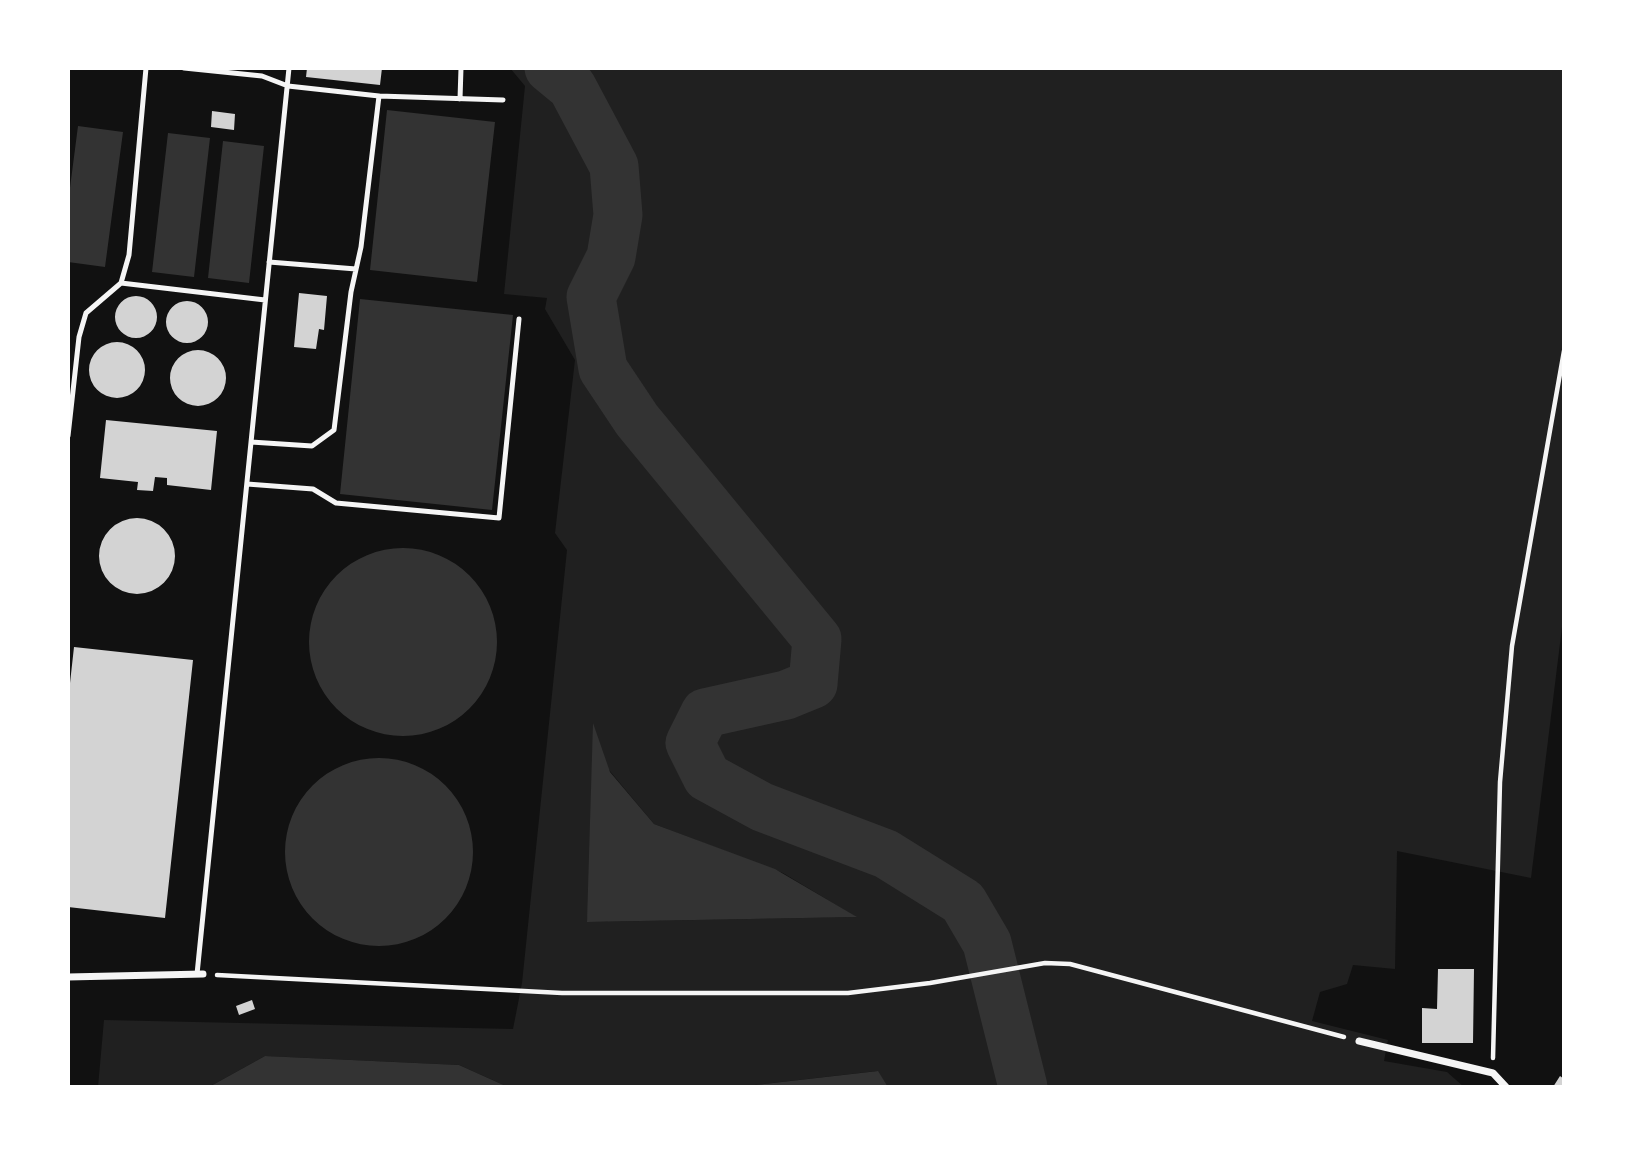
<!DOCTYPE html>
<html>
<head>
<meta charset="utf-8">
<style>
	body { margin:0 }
	#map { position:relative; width:1632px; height:1155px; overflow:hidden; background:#111; font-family:Barlow,sans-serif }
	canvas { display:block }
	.frame { position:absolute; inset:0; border:70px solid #fff; pointer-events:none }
</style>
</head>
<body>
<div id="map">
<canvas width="1632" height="1155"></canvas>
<div class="frame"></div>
</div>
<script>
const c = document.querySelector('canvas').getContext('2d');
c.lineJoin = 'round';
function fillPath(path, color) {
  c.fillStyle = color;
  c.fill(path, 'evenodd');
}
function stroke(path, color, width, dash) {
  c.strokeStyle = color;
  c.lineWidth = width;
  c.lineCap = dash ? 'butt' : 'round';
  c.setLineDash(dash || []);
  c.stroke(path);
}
const green = new Path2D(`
	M510,68H1564V611L1531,878L1397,851L1395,969L1353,965L1347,984L1320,992L1312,1021L1388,1040L1384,1061L1447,1072L1464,1087H888L877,1071L738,1087H508L459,1065L265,1056L209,1087H98L104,1020L513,1029L522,983L567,550L555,533L575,360L545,309L547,298L504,294L525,86ZM609,770L654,824L783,873L856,917L587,922Z`);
const water = new Path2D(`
	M387,110L495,122L477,282L370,270Z
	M78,126L123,132L105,267L68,262V203Z
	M168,133L210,138L194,277L152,272Z
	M223,141L264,146L249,283L208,278Z
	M360,299L513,315L492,510L340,494Z
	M309 642a94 94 0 1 1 188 0a94 94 0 1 1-188 0Z
	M593,723L610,772L654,824L775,869L857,917L587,922Z
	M285 852a94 94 0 1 1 188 0a94 94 0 1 1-188 0Z
	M265,1056L459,1065L508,1087H209Z
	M878,1071L888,1087H738Z`);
const river = new Path2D(`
	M549,68L572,87L614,166L618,215L611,257L591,297L603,369L637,420L817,639L813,684L786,695L705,713L690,743L707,777L762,807L886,854L963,902L987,943L1023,1087`);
const building = new Path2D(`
	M307,68H382L380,85L306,77Z
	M212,111L235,114L234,130L211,127Z
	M299,293L327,296L324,330L319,329L316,349L294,347Z
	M115 317a21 21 0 1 1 42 0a21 21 0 1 1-42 0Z
	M166 322a21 21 0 1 1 42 0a21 21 0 1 1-42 0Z
	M89 370a28 28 0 1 1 56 0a28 28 0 1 1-56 0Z
	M170 378a28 28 0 1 1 56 0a28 28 0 1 1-56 0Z
	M106,420L217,431L211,490L167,485V478L155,477L153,491L137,490L138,482L100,478Z
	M99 556a38 38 0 1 1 76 0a38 38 0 1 1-76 0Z
	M74,647L193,660L165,918L68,907V701Z
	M1438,969H1474L1473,1043H1422V1008L1437,1009Z
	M252,1000L255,1009L239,1015L236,1006Z
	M1560,1076L1564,1079V1087H1553Z`);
const path = new Path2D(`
	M217,975L562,993H848L930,983L1045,963L1070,964L1344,1037
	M1493,1058L1500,782L1512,646L1564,351`);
const service = new Path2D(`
	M184,68L262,76L288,86L379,96L503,100
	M460,99L461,68
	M269,262L356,269
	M121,283L265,300
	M68,436L79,337L86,313L121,283L129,255L146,68
	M251,442L312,446L334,430L351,292L361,247L379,96
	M247,484L313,489L336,503L499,518L519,319
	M197,974L289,68`);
const minor = new Path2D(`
	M68,977L203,974
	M1359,1041L1493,1073L1506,1087`);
fillPath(green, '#202020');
fillPath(water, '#333');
stroke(river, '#333', 49);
fillPath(building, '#d3d3d3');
stroke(path, '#f5f5f5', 4.5);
stroke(service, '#f5f5f5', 5);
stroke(minor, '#f5f5f5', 7);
</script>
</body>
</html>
